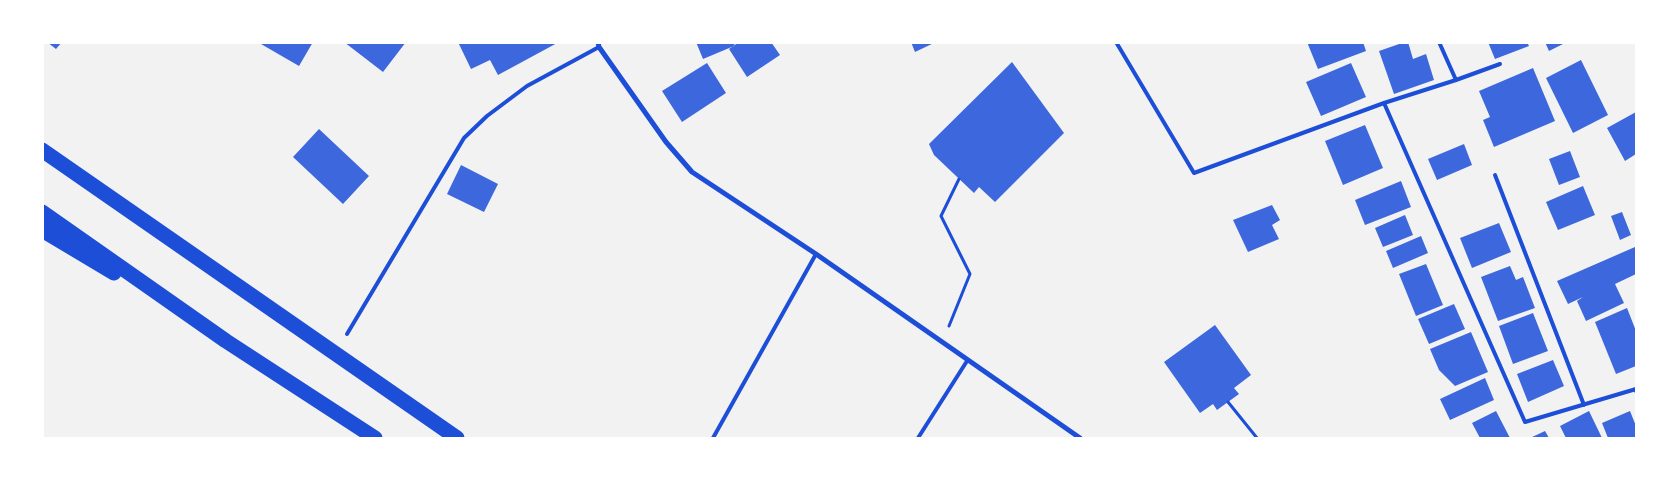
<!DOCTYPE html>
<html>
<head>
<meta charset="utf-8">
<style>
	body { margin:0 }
	#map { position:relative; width:1679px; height:481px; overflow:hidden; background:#f2f2f2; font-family:"Golos Text",sans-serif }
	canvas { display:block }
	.frame { position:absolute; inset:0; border:44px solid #fff; pointer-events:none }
</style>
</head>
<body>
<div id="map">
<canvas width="1679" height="481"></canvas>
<div class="frame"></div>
</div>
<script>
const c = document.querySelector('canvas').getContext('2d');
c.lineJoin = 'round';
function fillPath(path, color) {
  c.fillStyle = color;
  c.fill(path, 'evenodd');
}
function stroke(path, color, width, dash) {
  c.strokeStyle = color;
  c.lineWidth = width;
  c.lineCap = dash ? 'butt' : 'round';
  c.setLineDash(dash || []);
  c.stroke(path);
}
const building = new Path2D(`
	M47,42H62L56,49Z
	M262,42H313L299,66L261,44Z
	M344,42H406L383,72Z
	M458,42H559L498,75L490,60L471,69Z
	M696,42H735L734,46L703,59Z
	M739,42H771L780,55L747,77L729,49Z
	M911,42H936L915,52Z
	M1307,42H1363L1366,51L1318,69Z
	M1405,42H1408L1413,59L1426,54L1434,80L1394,94L1379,51Z
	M1488,42H1527L1529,46L1495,59Z
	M1545,42H1567L1549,51Z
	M1581,60L1608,115L1573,133L1546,78Z
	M1012,62L1064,133L995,202L979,187L974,193L934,155L929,144Z
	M707,63L726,93L682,122L662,91Z
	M1351,63L1366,97L1321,116L1306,82Z
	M1533,68L1555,121L1494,147L1483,120L1490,117L1479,91Z
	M1636,112V154L1625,161L1607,128Z
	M1365,125L1383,168L1343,185L1325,141Z
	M319,129L369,176L343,204L293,157Z
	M1464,144L1472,165L1437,180L1428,159Z
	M1570,151L1580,177L1559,185L1549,159Z
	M461,165L498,184L484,212L447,194Z
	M1401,181L1411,207L1365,225L1355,200Z
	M1583,186L1595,215L1558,230L1546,202Z
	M1272,205L1280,220L1272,225L1279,239L1248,252L1233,220Z
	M1622,212L1631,235L1620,240L1611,216Z
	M1405,215L1413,235L1383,247L1375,228Z
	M1499,223L1511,252L1472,268L1460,238Z
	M1421,236L1428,253L1393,268L1386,251Z
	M1635,247L1636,251V274L1615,284L1624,303L1586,321L1577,301L1583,297L1568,304L1557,281Z
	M1426,264L1443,305L1416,316L1399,274Z
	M1510,266L1516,280L1523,277L1535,308L1498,321L1481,277Z
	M1454,304L1465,329L1429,344L1418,319Z
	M1627,308L1636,331V366L1616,374L1595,322Z
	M1533,313L1548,351L1513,364L1499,326Z
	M1215,325L1251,375L1234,388L1239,394L1217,410L1213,404L1200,413L1164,362Z
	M1471,332L1488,372L1455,386L1439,370L1430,349Z
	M1553,360L1564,386L1528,402L1517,374Z
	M1485,378L1494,400L1450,420L1440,399Z
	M1496,411L1510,438H1480L1472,423Z
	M1589,411L1602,438H1566L1560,426Z
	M1630,411L1636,426V438H1608L1602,423Z
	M1545,431L1549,438H1530Z`);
const path = new Path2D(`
	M949,326L970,274L941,216L959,179
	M1228,402L1257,438`);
const service = new Path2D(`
	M1116,42L1194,173L1384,103L1456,80L1500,64
	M1439,42L1456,80
	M1384,103L1525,422L1636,389V391
	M1495,175L1584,405
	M347,334L464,138L487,116L527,86L599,47
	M713,438L816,254
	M918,438L967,361`);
const minor = new Path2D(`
	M598,42L599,47L666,142L692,172L816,254L1080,438`);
const motorway = new Path2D(`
	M42,150L457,438
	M42,212L226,341L375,438
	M42,230L114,273`);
fillPath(building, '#3d67dc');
stroke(path, '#1d4ed8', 3);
stroke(service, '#1d4ed8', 4);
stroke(minor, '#1d4ed8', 5);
stroke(motorway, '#1d4ed8', 15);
</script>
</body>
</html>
